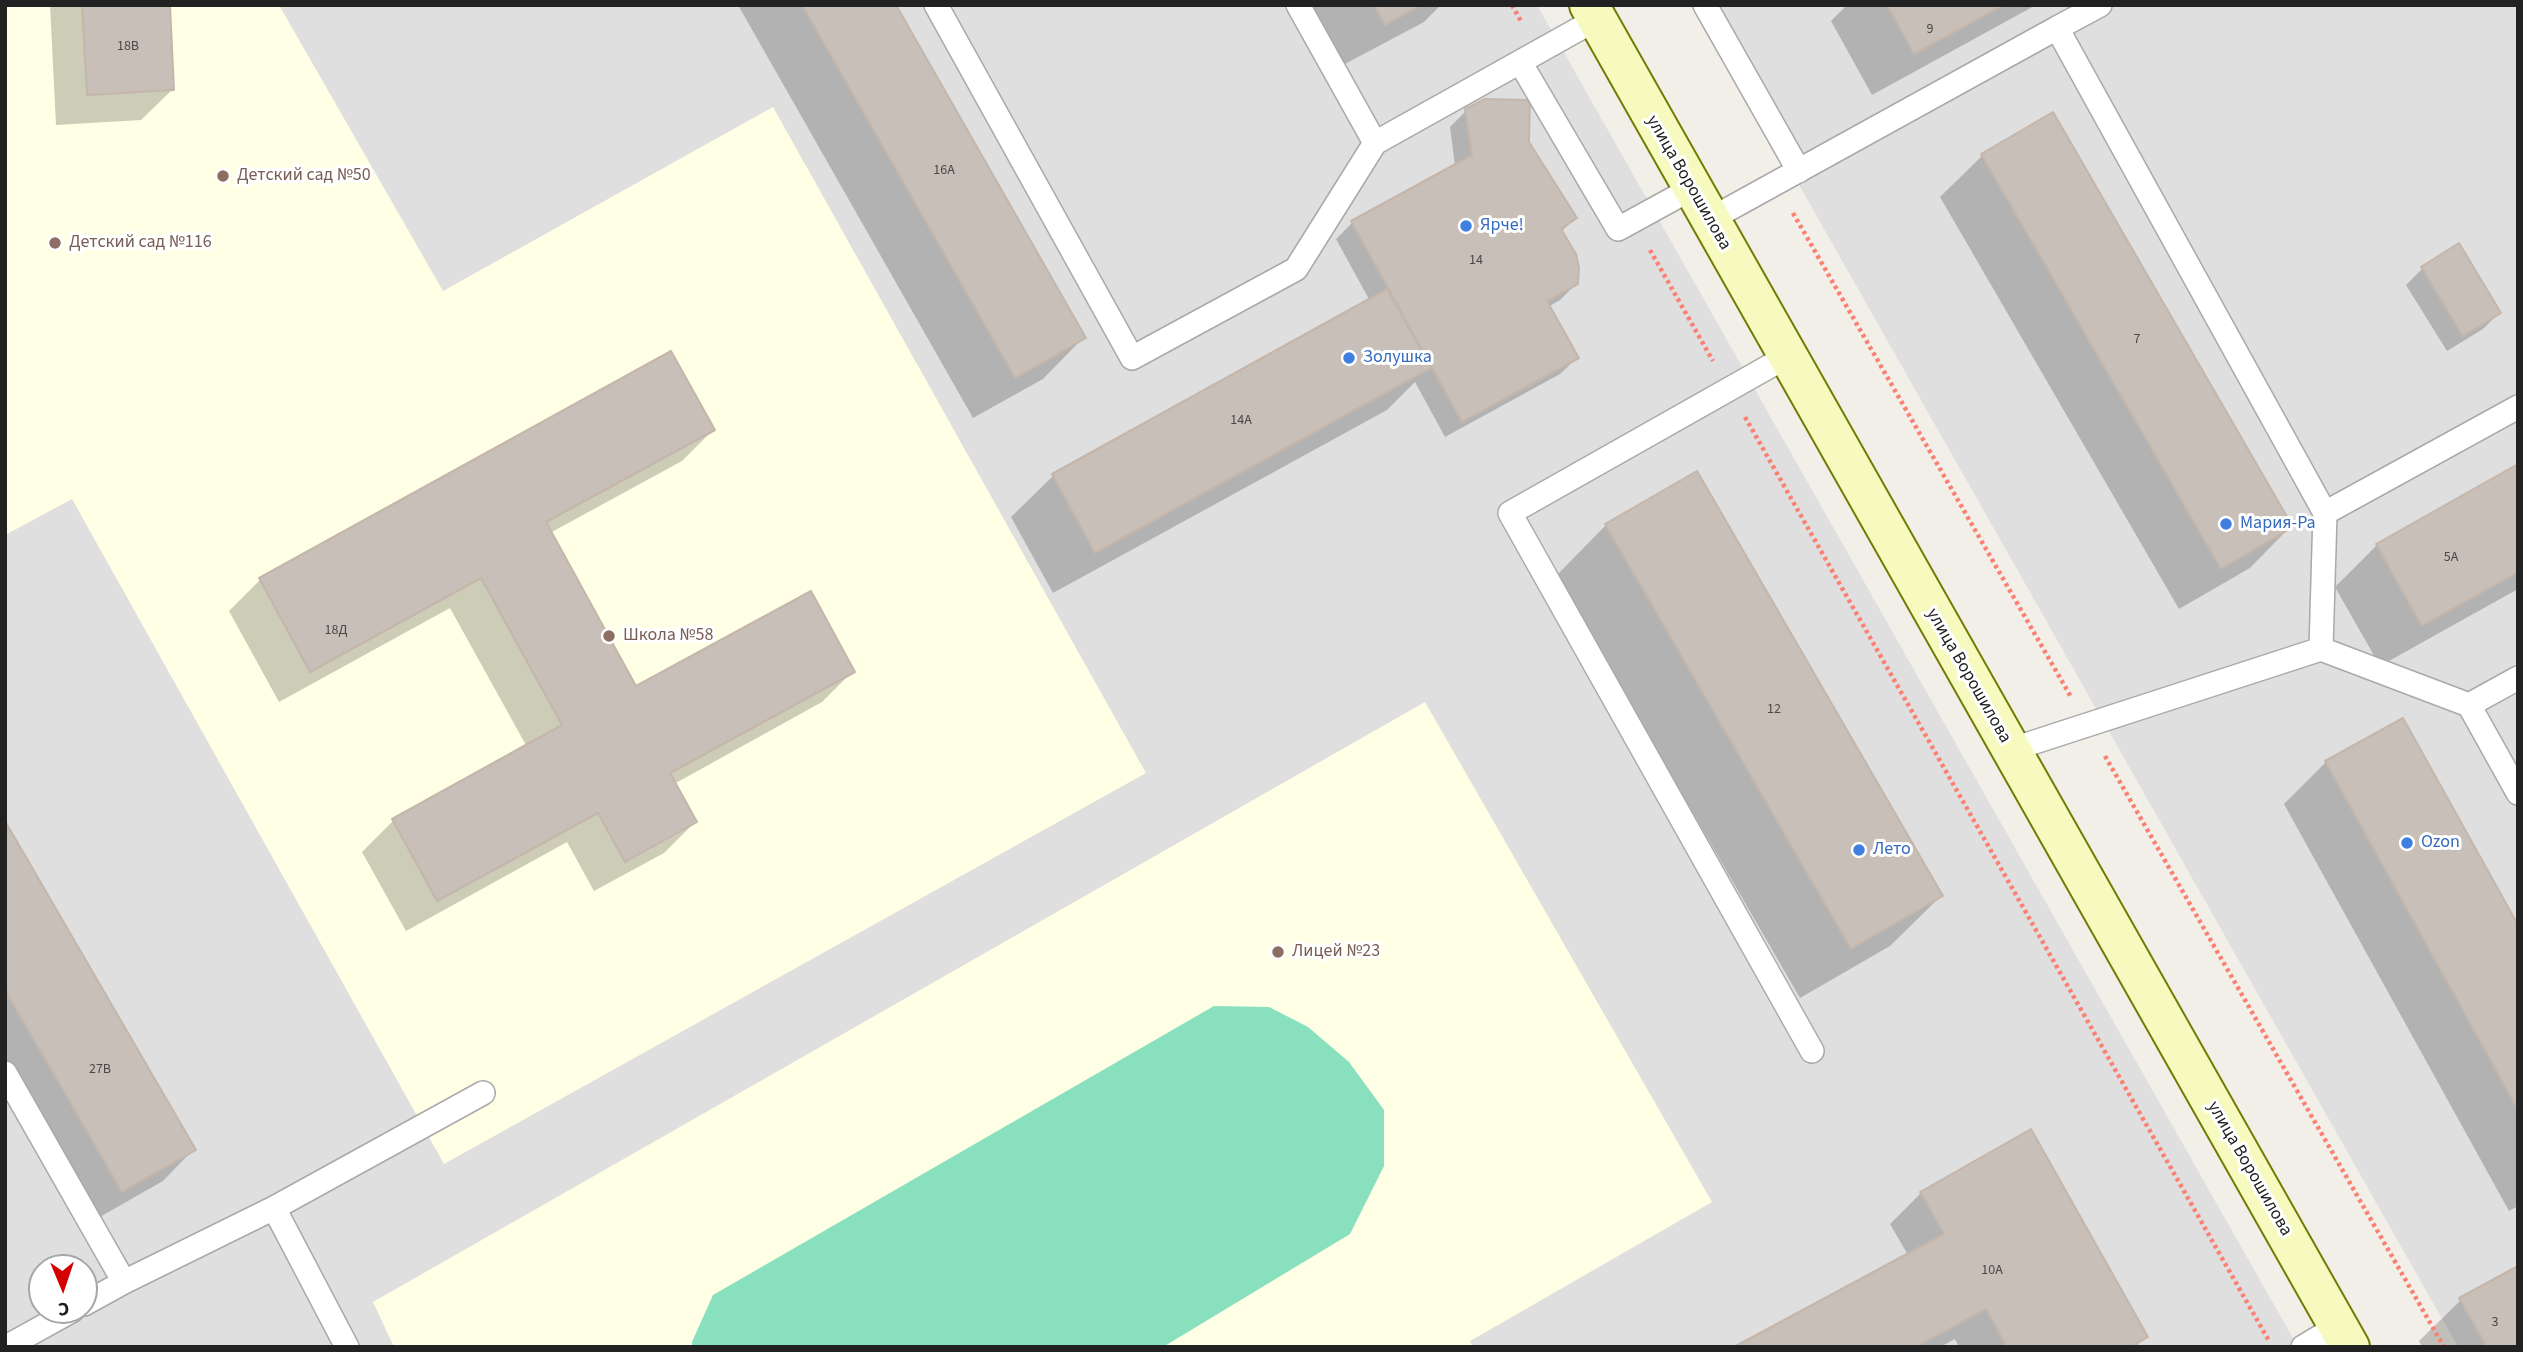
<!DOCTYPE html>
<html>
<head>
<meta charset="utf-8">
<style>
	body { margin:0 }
	#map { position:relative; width:2523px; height:1352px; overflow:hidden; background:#f2efe9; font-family:"Source Sans 3",sans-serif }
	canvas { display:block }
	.frame { position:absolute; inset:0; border:7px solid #222; pointer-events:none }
	.north { position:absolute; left:28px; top:1254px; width:70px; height:70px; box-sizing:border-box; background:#fff; border:2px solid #a7a7a7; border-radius:50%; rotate:178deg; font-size:19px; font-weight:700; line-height:28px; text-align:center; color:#222 }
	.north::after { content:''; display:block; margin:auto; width:24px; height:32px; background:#d40000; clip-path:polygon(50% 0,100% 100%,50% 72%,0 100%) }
</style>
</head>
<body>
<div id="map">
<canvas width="2523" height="1352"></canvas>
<div class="frame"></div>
<div class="north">С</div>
</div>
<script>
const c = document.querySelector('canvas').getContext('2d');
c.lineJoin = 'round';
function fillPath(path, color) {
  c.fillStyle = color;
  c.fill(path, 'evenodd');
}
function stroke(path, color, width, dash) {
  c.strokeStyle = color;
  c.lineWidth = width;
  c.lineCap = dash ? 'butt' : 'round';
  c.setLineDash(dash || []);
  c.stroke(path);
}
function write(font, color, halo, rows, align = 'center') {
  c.font = font + ' "Source Sans 3",sans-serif';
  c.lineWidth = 6;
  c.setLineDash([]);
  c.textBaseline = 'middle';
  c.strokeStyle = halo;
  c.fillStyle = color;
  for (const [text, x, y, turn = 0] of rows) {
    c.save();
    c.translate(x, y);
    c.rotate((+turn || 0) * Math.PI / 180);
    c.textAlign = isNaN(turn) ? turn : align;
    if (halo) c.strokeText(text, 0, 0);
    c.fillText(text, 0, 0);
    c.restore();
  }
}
const residential = new Path2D(`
	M5,5H1537L2298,1347H5ZM42,1268H84V1310H42Z
	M1697,5H2518V1347H2458Z`);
const education = new Path2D(`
	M5,5H279L443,291L773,107L1146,773L444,1164L72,499L5,535Z
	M1425,702L1712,1202L1470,1341L1473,1347H394L373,1302Z`);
const pitch = new Path2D(`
	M1214,1006L1269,1007L1308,1027L1349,1062L1384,1110V1166L1350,1234L1163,1347H692V1342L713,1295Z`);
const shadow = new Path2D(`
	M50,5H168L173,89L141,120L56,125Z
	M738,5H894L1084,337L1043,379L973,418Z
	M1308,5H1441L1424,22L1343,65Z
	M1847,5H2036L1872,95L1831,21Z
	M1466,111L1527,142L1575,218L1561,232L1577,283L1560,300L1548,307L1577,358L1560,374L1445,437L1415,382L1387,410L1053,593L1011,517L1053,476L1370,301L1336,239L1352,223L1455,166L1450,127Z
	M2052,114L2291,526L2250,568L2179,609L1940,197L1982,156Z
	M2423,268L2499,313L2483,329L2447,351L2406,285Z
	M671,354L713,430L682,461L550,533L636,688L853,671L822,702L674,784L695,822L664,853L594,891L567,842L406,931L362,852L393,821L527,747L450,608L279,702L229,611L260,580Z
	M2518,466V589L2380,666L2335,587L2377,545Z
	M1606,525L1941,896L1890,946L1800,998L1556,576Z
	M2402,720L2518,929V1206L2509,1211L2284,804L2326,762Z
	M5,824L193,1150L163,1181L91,1222L5,1074Z
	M1921,1193L2146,1336L2135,1347H1959L1955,1339L1940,1347H1737L1908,1255L1890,1224Z
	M2461,1300L2518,1347H2422L2419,1341Z`);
const building = new Path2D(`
	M82,5H170L174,90L87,95Z
	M802,5H896L1086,338L1015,378Z
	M1374,5H1422L1385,25Z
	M1887,5H2004L1914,54Z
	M1485,99L1530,100L1529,142L1577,218L1561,229L1576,254L1579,268L1578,284L1547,301L1579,358L1462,422L1351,221L1472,155L1465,109Z
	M2053,112L2293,527L2221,569L1981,154Z
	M2459,243L2501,313L2463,336L2421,267Z
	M1387,289L1431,368L1095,553L1052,474Z
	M671,351L715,430L546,522L636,686L811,591L855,672L670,773L697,822L625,862L598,813L437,901L392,819L562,725L481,578L310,672L259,578Z
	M2518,464V572L2422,626L2376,544Z
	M1697,471L1943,896L1851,949L1605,524Z
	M2403,718L2518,925V1110L2325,761Z
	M5,821L196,1150L122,1192L5,990Z
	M2031,1129L2148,1337L2130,1347H2007L1986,1309L1916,1347H1734L1944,1234L1920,1192Z
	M2518,1266V1347H2487L2459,1298Z`);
const path = new Path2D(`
	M1512,5L1522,23
	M1793,213L2071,697
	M1650,250L1713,361
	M1745,417L2269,1341
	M2105,756L2444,1347`);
const lane = new Path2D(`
	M936,5L1132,358L1296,269L1375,143
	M1298,5L1375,143L1595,20
	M1705,5L1799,171
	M2100,5L2057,28L2325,513
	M1520,62L1618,229L1691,189
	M1709,220L2057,28
	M1786,357L1510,513L1812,1051
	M2321,649L2469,705L2518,793
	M2469,705L2518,678
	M2010,750L2321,649L2325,513L2518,407
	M5,1073L124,1282L84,1304
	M274,1208L347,1347
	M124,1282L274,1208L483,1093
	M6,1347L73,1310
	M2303,1347L2338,1326`);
const secondary = new Path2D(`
	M1589,5L2350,1347`);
const markers = [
	[223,176,7,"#8d6e63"],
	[1466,226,7,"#3f7fe0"],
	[55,243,7,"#8d6e63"],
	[1349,358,7,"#3f7fe0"],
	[2226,524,7,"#3f7fe0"],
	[609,636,7,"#8d6e63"],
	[2407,843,7,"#3f7fe0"],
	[1859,850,7,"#3f7fe0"],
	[1278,952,7,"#8d6e63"]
];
const numberNames = [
	["9",1930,30],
	["18В",128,47],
	["16А",944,171],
	["14",1476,261],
	["7",2137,340],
	["14А",1241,421],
	["5А",2451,558],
	["18Д",336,631],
	["12",1774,710],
	["27В",100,1070],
	["10А",1992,1271],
	["3",2495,1323]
];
const educationNames = [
	["Детский сад №50",237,176],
	["Детский сад №116",69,243],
	["Школа №58",623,636],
	["Лицей №23",1292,952]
];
const streetNames = [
	["улица Ворошилова",1688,183,60],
	["улица Ворошилова",1968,676,60],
	["улица Ворошилова",2249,1169,60]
];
const shopNames = [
	["Ярче!",1480,226],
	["Золушка",1363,358],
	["Мария-Ра",2240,524],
	["Ozon",2421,843],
	["Лето",1873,850]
];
fillPath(residential, '#e0dfdf');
fillPath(education, '#ffffe5');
fillPath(pitch, '#88e0be');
fillPath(shadow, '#0003');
fillPath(building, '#c7bfb8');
stroke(building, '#c4b6ab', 2);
stroke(lane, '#a9a9a9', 26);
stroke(secondary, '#707d05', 42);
stroke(path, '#fa8072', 4.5, [3.5, 3.5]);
stroke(lane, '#fff', 23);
stroke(secondary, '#f7fabf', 38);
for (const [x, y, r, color] of markers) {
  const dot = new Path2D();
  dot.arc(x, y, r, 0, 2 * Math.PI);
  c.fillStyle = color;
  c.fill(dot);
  stroke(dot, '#fff', 2.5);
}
write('14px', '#4b4948', null, numberNames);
write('18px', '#785e54', '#fff', educationNames, 'left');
write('18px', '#222', '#fff', streetNames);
write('18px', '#366cbe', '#fff', shopNames, 'left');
</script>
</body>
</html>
